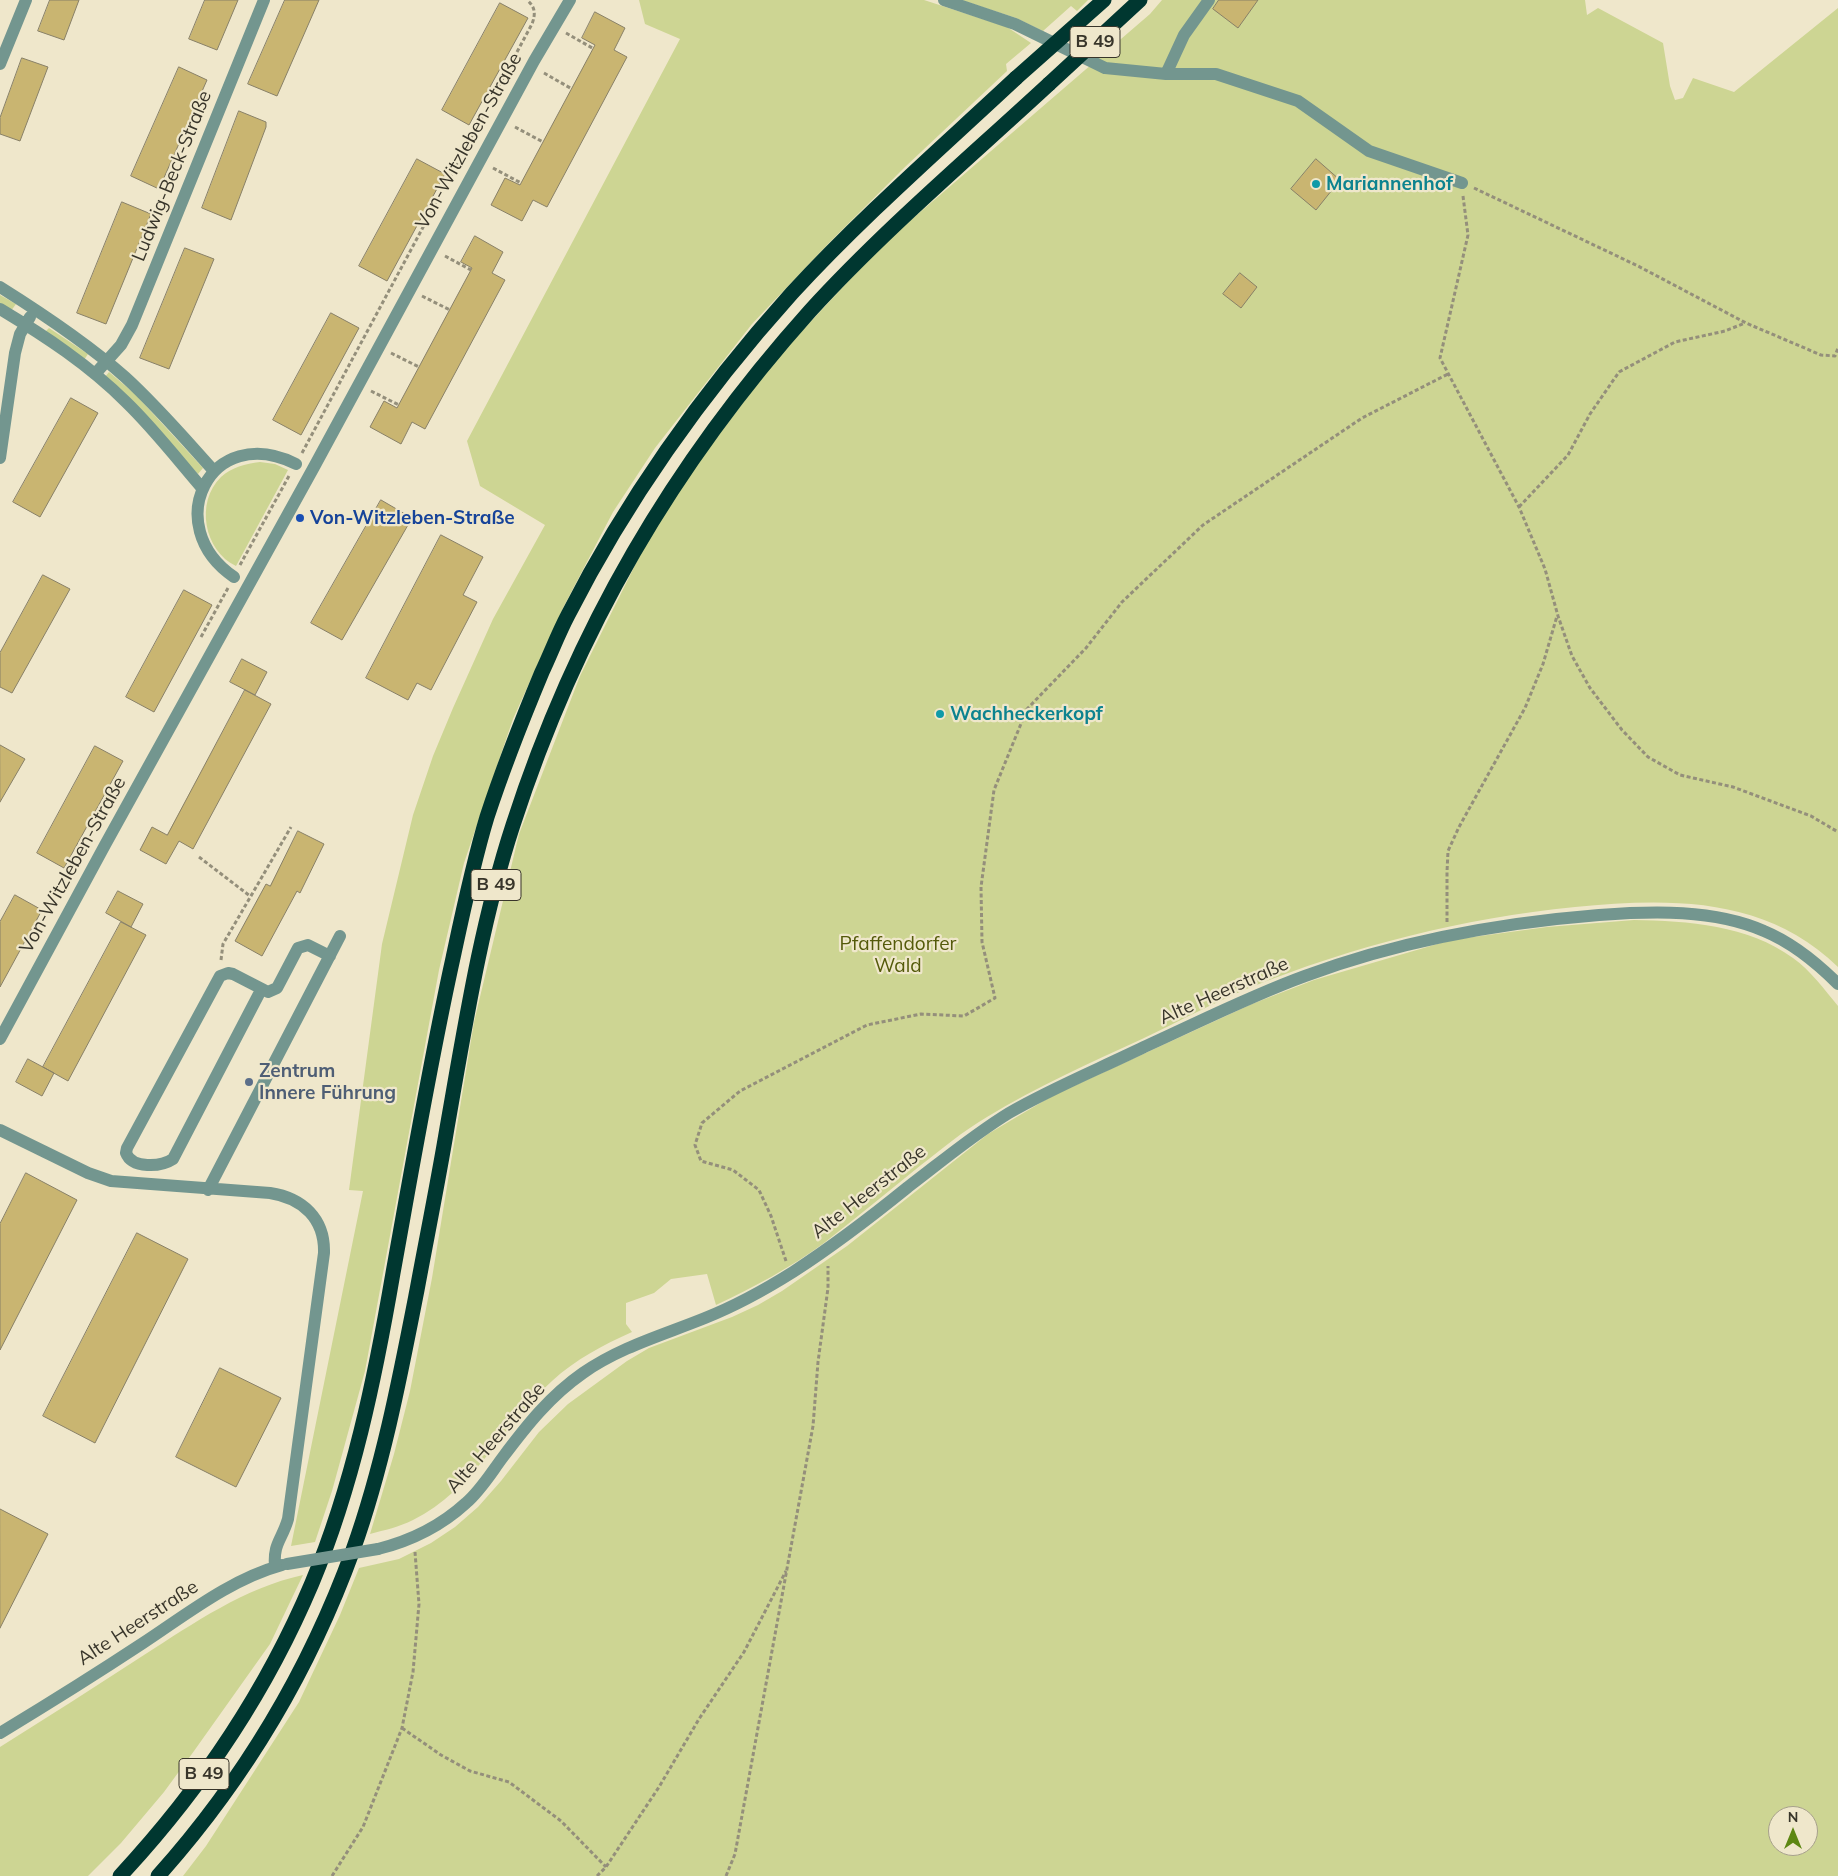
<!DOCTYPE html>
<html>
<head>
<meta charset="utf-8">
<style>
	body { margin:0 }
	#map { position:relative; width:1838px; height:1876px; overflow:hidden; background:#efe7cb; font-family:Mulish,sans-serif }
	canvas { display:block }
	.north { position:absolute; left:1768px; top:1806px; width:50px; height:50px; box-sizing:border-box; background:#efe7cb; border:1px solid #a6a08b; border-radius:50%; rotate:0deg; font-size:14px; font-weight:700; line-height:20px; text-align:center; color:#38352a }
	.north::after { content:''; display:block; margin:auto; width:18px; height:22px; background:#5d8712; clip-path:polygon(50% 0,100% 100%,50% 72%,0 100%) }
</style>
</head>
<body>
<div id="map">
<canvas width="1838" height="1876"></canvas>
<div class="north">N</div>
</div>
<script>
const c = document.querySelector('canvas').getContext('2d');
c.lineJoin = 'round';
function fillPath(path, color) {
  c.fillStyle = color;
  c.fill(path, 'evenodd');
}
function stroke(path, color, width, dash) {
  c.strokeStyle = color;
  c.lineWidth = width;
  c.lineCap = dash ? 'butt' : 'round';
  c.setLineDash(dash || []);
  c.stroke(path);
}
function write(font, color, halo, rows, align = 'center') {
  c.font = font + ' Mulish,sans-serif';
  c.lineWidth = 4.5;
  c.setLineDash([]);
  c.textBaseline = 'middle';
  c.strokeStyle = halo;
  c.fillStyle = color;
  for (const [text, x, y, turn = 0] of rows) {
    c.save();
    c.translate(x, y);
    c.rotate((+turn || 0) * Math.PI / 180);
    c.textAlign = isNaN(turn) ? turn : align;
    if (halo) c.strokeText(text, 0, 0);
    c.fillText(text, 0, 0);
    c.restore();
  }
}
const green = new Path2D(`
	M639,0H924L1007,27L1031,43L1006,64L1007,71L905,167L828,244L752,324L655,448L613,512L564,606L513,719L464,863L439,970L365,1371L332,1491L315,1542L291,1546L363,1191L349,1190L382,944L413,815L433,756L453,708L493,619L545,525L480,486L467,441L680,39L645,24Z
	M961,0H1088L1077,11L1071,6L1043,31L1016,18Z
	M1162,0H1585L1587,15L1598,8L1663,43L1670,86L1675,100L1683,98L1693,78L1734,92L1838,8V967C1765,896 1670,898 1575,907C1462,918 1354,946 1249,988C1213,1003 1178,1022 1142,1039C1090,1063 1036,1087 987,1117C963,1131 942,1149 921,1165C889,1191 857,1217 824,1243C790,1268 754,1287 716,1305L707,1274L671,1279L654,1293L626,1303V1324L632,1332C603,1345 576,1359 552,1381C503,1425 474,1490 413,1520C399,1527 385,1530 370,1534L394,1454L410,1391L432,1278L474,1022L519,834L580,676L654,527L684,481L776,359L882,245L1150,14Z
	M0,295L16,304L11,311L0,304Z
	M49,328L88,354L84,360L45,332Z
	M109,372L135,394L203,468L198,474L105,377Z
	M260,462L275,464L288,470L236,566C204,551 195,502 221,477C232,467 245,464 260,462Z
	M1634,920C1688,921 1748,925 1793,958C1811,971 1824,989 1838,1006V1876H183L206,1846L299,1702L340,1615L359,1568L399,1559L431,1543L455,1527L478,1507L501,1481L539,1432L568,1404L627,1361L649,1348L732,1317L758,1305L782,1291L847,1246L988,1134L1052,1096L1252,1004L1314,980L1451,940L1547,927ZM1778,1816H1808V1846H1778Z
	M303,1575L270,1644L194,1751L164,1792L121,1843L88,1876H0V1747C48,1717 96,1686 144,1655C194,1623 244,1588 303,1575Z`);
const building = new Path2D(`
	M50,0H79L64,40L38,31Z
	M205,0H238L217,50L189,39Z
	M285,0H319L277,96L248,84Z
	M1219,0H1258L1238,28L1213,9Z
	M500,3L528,18L469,125L442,110Z
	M595,12L625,28L614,50L627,57L547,207L533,200L522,221L491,205L505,178L520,185L543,142L595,45L582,38Z
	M22,58L48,67L20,141L0,134V118Z
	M179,67L207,80L159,189L131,176Z
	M239,111L266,122V127L231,220L202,208Z
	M417,159L445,174L387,281L359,266Z
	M1316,159L1340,180L1316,210L1291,189Z
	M122,202L151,214L106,324L77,313Z
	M475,236L503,252L492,273L505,280L425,429L412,422L401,444L370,427L384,401L397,408L472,268L461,262Z
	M185,248L214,259L169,369L140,358Z
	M1240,273L1257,287L1241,308L1223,294Z
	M331,313L359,328L301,435L273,420Z
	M71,398L98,413L40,517L13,502Z
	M381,500L412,518L342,640L311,623Z
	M441,535L483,557L463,595L477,602L431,690L417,683L408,700L366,678Z
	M43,575L70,589L12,693L0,687V653Z
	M184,590L212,605L154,712L126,697Z
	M242,659L267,672L255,695L230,682Z
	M245,690L271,704L193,849L179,841L166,864L140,850L152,827L167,835Z
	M0,745L25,759L0,802Z
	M95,746L123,761L64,868L37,853Z
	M298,831L324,844L300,893L297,891L262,956L235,941L266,884L270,886Z
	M118,891L143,904L131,927L106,913Z
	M15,895L42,910L0,987V922Z
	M121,922L146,935L68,1081L43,1067Z
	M28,1059L54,1073L42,1096L16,1082Z
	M26,1173L77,1200L0,1350V1224Z
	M137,1233L188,1259L95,1443L43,1416Z
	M220,1368L281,1398L236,1487L176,1457Z
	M0,1509L48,1534L0,1628Z`);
const path = new Path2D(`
	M566,33L594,49
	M544,73L572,89
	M515,127L543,142
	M493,168L521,183
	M1474,188L1638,266L1746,323L1821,355L1835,356L1838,348
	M1463,196L1468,235L1440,358L1519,507L1545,569L1558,616L1572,656L1590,688L1622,730L1648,757L1680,775L1733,787L1811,816L1838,832
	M445,256L471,270
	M422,296L450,310
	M391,353L419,367
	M371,391L399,405
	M302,453L532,24C536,13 535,7 527,0
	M1519,507L1568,455L1590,414L1619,372L1675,342L1725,331L1745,323
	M240,565L289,476
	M201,637L228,588
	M199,857L250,896
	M1447,922V872L1448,851L1459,827L1525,708L1543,664L1557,616
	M221,960L223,944L291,827
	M786,1261L771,1216L759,1190L733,1170L701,1161L695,1145L702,1123L740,1091L867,1025L921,1014L964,1016L995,998L982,942L981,887L994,790L1027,709L1086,648L1122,602L1203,525L1362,418L1448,374
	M402,1728L441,1755L470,1771L509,1782L561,1821L606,1867
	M332,1876L363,1827L402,1728L413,1672L419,1604L415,1552
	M597,1876L606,1867L659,1787L699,1719L744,1652L786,1571
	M726,1876L735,1854L813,1426L818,1362L828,1288V1266`);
const minor = new Path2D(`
	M944,0L1015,24L1105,68L1166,74H1216L1298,101L1369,151L1462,183
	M0,64L26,0
	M1166,74L1184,35L1209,0
	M0,287C43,314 87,343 125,377C157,406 185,439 214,471
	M0,309C45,336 89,365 126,402C153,428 177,459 202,488
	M95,374L121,345L132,325L264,0
	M0,458L15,353L20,334L30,317
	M234,577C159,526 210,421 296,464
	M261,990L173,1159C161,1167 132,1169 126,1153L127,1148L220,976L228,973L233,974L268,992L277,988L298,948L308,945L330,956
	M0,1039L105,845L314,467L534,61L570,0
	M0,1130L88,1173L111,1181L270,1193C303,1198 325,1219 324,1253L288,1519C282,1540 273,1543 275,1567
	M208,1190L340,936
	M378,1549C410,1541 442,1525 466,1503C481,1490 491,1473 503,1457C527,1425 550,1396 583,1373C620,1347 663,1335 705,1318C735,1306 766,1289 793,1272C833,1246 871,1217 908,1187C941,1162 973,1135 1009,1113C1052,1088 1099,1069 1144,1047C1197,1023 1250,996 1305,976C1399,941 1499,923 1599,915C1652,911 1714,909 1764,931C1793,943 1816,962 1838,984
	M0,1733C48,1704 96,1674 143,1643C187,1614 231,1579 282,1565`);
const highway = new Path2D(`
	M120,1876C200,1790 266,1692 312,1583C353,1485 375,1378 393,1273C412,1168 430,1062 453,958C463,911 473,863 487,817C503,768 522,720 542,672C551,653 558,634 568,615C628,497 703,392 792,293C862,217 940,149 1016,78
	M158,1876C243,1781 309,1671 353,1550C383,1466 400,1377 417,1290C427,1236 438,1182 447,1128C465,1026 481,923 513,825C576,630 673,464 810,311C884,230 969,158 1049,84`);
const minorBridge = new Path2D(`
	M287,1564L378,1549`);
const highwayBridge = new Path2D(`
	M1016,78L1104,0
	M1049,84L1140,0`);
const markers = [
	[1316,184,5,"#0f9aa8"],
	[300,518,5,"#1a4fb4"],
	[940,714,5,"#0f9aa8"],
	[249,1082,5,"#5c6f8a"]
];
const shields = [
	[1095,42,50],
	[496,885,50],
	[204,1774,50]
];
const shieldNames = [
	["B 49",1095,42],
	["B 49",496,885],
	["B 49",204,1774]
];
const streetNames = [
	["Von-Witzleben-Straße",469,141,-61],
	["Ludwig-Beck-Straße",172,176,-68],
	["Von-Witzleben-Straße",73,865,-61],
	["Alte Heerstraße",1224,991,-24],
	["Alte Heerstraße",869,1192,-38],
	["Alte Heerstraße",496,1438,-49],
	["Alte Heerstraße",138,1623,-33]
];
const cultureNames = [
	["Mariannenhof",1326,184],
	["Wachheckerkopf",950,714]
];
const transitNames = [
	["Von-Witzleben-Straße",310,518]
];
const parkNames = [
	["Pfaffendorfer",898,944],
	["Wald",898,966]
];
const serviceNames = [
	["Zentrum",259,1071],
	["Innere Führung",259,1093]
];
fillPath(green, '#cdd593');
fillPath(building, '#c9b571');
stroke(building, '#888067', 1);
stroke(path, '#948f7b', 3, [4, 2.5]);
stroke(minor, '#73968f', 12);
stroke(highway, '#003730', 15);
stroke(minorBridge, '#73968f', 12);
stroke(highwayBridge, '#003730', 15);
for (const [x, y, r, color] of markers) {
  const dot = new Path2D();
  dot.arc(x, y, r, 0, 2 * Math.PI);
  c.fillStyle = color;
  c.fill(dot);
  stroke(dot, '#efe7cb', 2);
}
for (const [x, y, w] of shields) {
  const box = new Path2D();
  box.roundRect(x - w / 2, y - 15.5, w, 31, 4);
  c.fillStyle = '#efe7cb';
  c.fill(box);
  stroke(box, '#38352a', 1);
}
write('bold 18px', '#38352a', null, shieldNames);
write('19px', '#38352a', '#efe7cb', streetNames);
write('bold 19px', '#0d838f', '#efe7cb', cultureNames, 'left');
write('bold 19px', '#164399', '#efe7cb', transitNames, 'left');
write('19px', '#545a0a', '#efe7cb', parkNames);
write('bold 19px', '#4e5e75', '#efe7cb', serviceNames, 'left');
</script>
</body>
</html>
